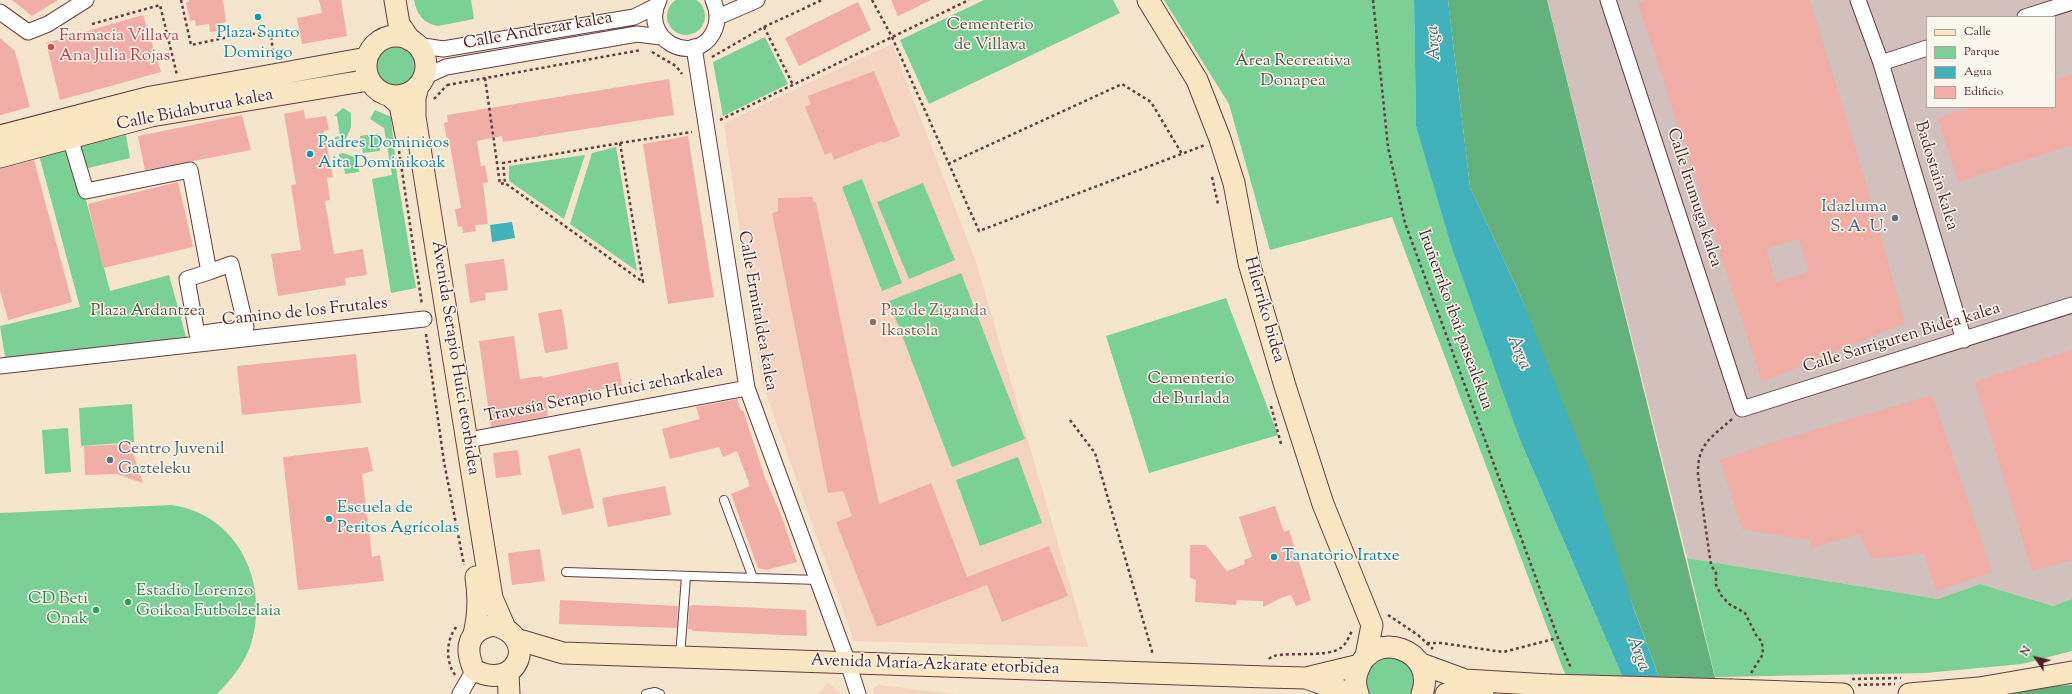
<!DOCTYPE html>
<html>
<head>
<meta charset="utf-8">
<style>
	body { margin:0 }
	#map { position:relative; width:2072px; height:694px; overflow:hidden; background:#f4e5cc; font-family:"Sorts Mill Goudy",serif }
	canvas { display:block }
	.legend { position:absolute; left:1926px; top:16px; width:130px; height:92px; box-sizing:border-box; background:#fbf7ec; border:1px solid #b4a19f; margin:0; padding:5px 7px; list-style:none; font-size:12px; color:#4a1f2b }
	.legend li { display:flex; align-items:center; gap:8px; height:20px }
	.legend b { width:20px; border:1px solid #b4a19f }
	.north { position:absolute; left:2016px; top:638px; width:40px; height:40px; -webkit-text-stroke:3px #fbf7ec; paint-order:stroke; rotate:304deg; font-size:11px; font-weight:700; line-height:16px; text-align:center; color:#4a1f2b }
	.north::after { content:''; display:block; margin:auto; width:14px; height:18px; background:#4a1f2b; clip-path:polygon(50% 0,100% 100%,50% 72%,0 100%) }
</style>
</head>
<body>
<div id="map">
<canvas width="2072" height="694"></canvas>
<ul class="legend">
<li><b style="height:5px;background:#fbe6c4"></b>Calle</li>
<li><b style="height:11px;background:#7ad095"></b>Parque</li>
<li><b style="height:11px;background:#41b1bc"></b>Agua</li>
<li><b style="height:11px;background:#f1aea6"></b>Edificio</li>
</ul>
<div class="north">N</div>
</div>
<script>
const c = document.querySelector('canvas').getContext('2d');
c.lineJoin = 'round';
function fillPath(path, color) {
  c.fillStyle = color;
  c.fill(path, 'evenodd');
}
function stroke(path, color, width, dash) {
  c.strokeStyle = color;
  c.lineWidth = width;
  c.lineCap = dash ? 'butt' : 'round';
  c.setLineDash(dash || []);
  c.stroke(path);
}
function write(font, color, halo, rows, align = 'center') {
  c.font = font + ' "Sorts Mill Goudy",serif';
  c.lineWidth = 3;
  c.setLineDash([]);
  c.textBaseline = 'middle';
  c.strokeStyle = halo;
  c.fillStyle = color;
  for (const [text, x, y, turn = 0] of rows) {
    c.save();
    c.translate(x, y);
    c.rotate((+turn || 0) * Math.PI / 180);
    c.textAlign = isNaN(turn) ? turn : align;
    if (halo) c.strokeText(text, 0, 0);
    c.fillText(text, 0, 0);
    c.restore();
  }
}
const built = new Path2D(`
	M892,44L976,262L1088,647L854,641L762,383L724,123Z
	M828,683L839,692L840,694H818Z
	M878,685L955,694H874L873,689Z`);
const industrial = new Path2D(`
	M1547,0H2072V599L2053,606L1980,584L1938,599L1687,558ZM1927,17H2055V107H1927Z`);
const green = new Path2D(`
	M667 16a19 19 0 1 1 38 0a19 19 0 1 1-38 0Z
	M414,0H471L474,19L438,26C423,23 417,15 414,0Z
	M984,0H1113L1120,13L929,104L900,40Z
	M1164,0H1414L1416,126L1520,440L1630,694H1575L1563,669L1392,217L1270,250L1229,104Z
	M765,37L788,84L723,116L713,62Z
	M377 65a20 20 0 1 1 40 0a20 20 0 1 1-40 0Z
	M343,108L351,113V127L345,141H342V143L336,144L335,137L340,136L337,116H334Z
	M375,110L391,117L397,175L416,288L391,293L372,179L392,175L384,128L370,119Z
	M378,133L380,151L363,153L360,136Z
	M126,135L130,158L80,170L74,147Z
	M72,147L110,291L169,275L186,337L6,362L0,326L80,307L39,155Z
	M616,147L637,271L570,224L592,153Z
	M343,153L357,158L359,172L345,174L343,161L340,162L339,154Z
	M585,155L564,219L509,181V166Z
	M862,179L902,283L882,291L842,187Z
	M923,183L955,260L909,279L877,202Z
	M961,273L1025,439L952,467L889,301Z
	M1226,298L1278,435L1149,473L1106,336Z
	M132,404L134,442L81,446L79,408Z
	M68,428L71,472L45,474L42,430Z
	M1018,457L1042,523L980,546L956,480Z
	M171,505C239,514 271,585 250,647C243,665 231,680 217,694H0V513Z
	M1687,558L1938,599L1980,584L2053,606L2072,599V651L2022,664L1925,673L1715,677Z
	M1386,655C1414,658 1416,670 1412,694H1366V669Z`);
const forest = new Path2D(`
	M1448,0H1547L1719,694H1665L1521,297L1470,187Z
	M2072,685V694H1909Z`);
const water = new Path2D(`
	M1414,0H1448L1470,187L1521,297L1591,474L1634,609L1665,694H1630L1520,440L1451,245L1416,126Z
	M512,222L515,238L492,242L490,225Z`);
const building = new Path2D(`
	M12,0H58L32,16Z
	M189,0H223L226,22L221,23L222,30L210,32L209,24L196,26L195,20L190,21L186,3L189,2Z
	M319,0H341L347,36L302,44L297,18L322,13Z
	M891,0H931L898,16Z
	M1647,0H1810L1863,173L1905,323L1762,382L1638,3ZM1799,239L1809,271L1776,282L1766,249Z
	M858,2L871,30L799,66L785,38Z
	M143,15L161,72L60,100L46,43Z
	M0,38L15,51L30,107L0,115Z
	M874,71L900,136L883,143L882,141L834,160L831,152L825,155L805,107L811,104L808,96Z
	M2072,74V145L1958,182L1938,118L1971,107H2055V80Z
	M669,79L674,115L503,142L502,136L477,141L481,166L485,165L488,182L483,183L488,224L475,225L476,231L463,233L462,226L458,227L455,209L461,208L450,145L448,146L444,123L448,122L447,115Z
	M304,110L305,119L326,116L329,130L324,131L333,177L327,178L330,200L325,201L334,254L363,249L367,275L345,278L346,285L278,296L271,254L301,250L291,185L296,184L284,114Z
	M242,115L251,150L145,170L138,136Z
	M688,136L714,297L668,304L643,144Z
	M34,160L72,302L8,320L0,290V169Z
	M178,182L193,247L103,268L88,204Z
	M813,197V201L816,203L879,504L931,483L967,577L1049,546L1068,596L1002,622L987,585L877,627L836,522L852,516L843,491L828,493L772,213L778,211V198Z
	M504,259L508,290L485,293L486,300L470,303L465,264Z
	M562,309L568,349L545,353L538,313Z
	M514,336L520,379L542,376L543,378L618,362L622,385L546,401L548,416L491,427L479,341Z
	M2072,350V560L2032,571L1975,382Z
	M356,354L361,403L242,415L237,366Z
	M1932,395L1992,572L1936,591L1924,553L1872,559L1860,534L1812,548L1809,540L1742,529L1720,460L1773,442Z
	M737,399L741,411L743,410L765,478L783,520L797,562L766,570L758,568L731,494L750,486L737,451L723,457L719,447L670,459L662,429L700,419L696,407Z
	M130,444L143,483L117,474L85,475L84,446Z
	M368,447L373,471L362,474L372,557L380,555L384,581L298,590L283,457Z
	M580,448L594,508L562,515L548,456Z
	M518,450L521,475L496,478L493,453Z
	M665,486L671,515L608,527L602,498Z
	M1275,506L1284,532L1289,530L1311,600L1296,606L1291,595L1281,598L1263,607V601L1237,600L1236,605L1195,602L1196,580L1190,578V545H1206L1227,571L1245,564L1244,560L1252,557L1239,517Z
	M540,549L545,581L512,585L508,553Z
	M560,600L678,606L677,628L559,624Z
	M692,605L806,610L807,636L692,631V629H688L689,607Z`);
const path = new Path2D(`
	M181,0L191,45L233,36L271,32L273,54
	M872,0L892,37L979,231L1205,145
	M1373,0L1388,147L1405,223L1558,638L1571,668
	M92,24L160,5L177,75
	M764,27L793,85
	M652,52L676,66L682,74
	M712,57L764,27L822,0
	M485,78L500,184L505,183
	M447,85L641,50
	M434,99L447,85
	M720,120L969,0
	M620,143L643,282L505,183L503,163Z
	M620,143L692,132
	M399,151L422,305
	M948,164L1122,84L1151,102L1182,154
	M1212,177L1218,204
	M426,334L444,462L464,565
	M1271,406L1281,444
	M1732,419C1711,438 1697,444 1698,475L1711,565L1716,573V585L1721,595L1729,604L1745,613L1756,635L1762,642L1763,654L1751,673
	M1070,420L1095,453L1153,655
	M1388,615L1418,635L1433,649
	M1427,643H1441L1503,652L1558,638
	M1269,659C1277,649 1326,660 1342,647C1347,643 1349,636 1352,631
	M455,675C445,661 446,639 457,626
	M1852,679L1901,678
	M1858,685L1895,684`);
const lane = new Path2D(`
	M724,500L753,578
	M566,572L818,580
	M680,657L686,576
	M646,694L655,692L660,694`);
const street = new Path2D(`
	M659,0C639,38 693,68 713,33C719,22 718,11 713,0
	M1608,0L1742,409L2072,305
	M1858,0L1881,63L1964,340
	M0,12L28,32L48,24L86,0
	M718,17L757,0
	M2025,17L2072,2
	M417,45L443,49L634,17L656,6
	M694,47L747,388L848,663L858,694
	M1881,63L1927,48
	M424,77L446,67L637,34L661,37
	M70,138L86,191L190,170L209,272L187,279L197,334L246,327L231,264L209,272
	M0,366L424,319
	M468,440L747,388
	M460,694L474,670`);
const secondary = new Path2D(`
	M395,0L399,24L410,40
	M1148,0L1197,80L1220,139L1234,183L1249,263L1285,386L1323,504L1372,625L1366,656
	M366 66a30 30 0 1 1 60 0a30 30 0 1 1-60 0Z
	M418,86L415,98V117L492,598L505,628
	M389,95L400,105L406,135
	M0,136L151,97L367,58
	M0,157L151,116L369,80
	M494,625C539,636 519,693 474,670C464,647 468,630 494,625Z
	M474,634C479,614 479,597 476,577
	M516,639L563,653L1266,677L1306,678L1360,665
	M1419,663L1465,680L1549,685
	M508,673L509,694
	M1306,678L1351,694
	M1732,690L1843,694
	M1358,694C1355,686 1355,677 1358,670C1373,627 1438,650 1422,694
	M1446,694L1465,690L1483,691
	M1909,694L1979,688L2072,672`);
const secondaryBridge = new Path2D(`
	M1549,685L1732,690`);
const markers = [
	[258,17,4,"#0f9aa8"],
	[51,47,4,"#e0444e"],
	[310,154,4,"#0f9aa8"],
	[1895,218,4,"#5c6f8a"],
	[873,322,4,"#8d6e63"],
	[110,460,4,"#5c6f8a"],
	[329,519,4,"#0f9aa8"],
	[1274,557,4,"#0f9aa8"],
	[128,602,4,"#2e9e5b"],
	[96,610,4,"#2e9e5b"]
];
const parkNames = [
	["Cementerio",990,26],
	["de Villava",990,46],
	["Área Recreativa",1293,62],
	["Donapea",1293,82],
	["Plaza Ardantzea",148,312],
	["Cementerio",1191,380],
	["de Burlada",1191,400]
];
const streetNames = [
	["Calle Andrezar kalea",538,32,-10],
	["Calle Bidaburua kalea",195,111,-11],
	["Badostain kalea",1935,176,73],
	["Calle Irumuga kalea",1693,198,72],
	["Hilerriko bidea",1263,310,74],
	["Calle Ermitaldea kalea",756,311,80],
	["Camino de los Frutales",305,313,-6],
	["Iruñerriko ibai-pasealekua",1454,320,70],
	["Calle Sarriguren Bidea kalea",1902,339,-17],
	["Avenida Serapio Huici etorbidea",454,358,81],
	["Travesía Serapio Huici zeharkalea",604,395,-11],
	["Avenida María-Azkarate etorbidea",935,666,2]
];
const cultureNames = [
	["Plaza Santo",258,34,"center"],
	["Domingo",258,54,"center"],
	["Padres Dominicos",318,144],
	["Aita Dominikoak",318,164],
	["Escuela de",337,509],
	["Peritos Agrícolas",337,529],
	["Tanatorio Iratxe",1282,557]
];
const healthNames = [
	["Farmacia Villava",59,37],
	["Ana Julia Rojas",59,57]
];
const serviceNames = [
	["Idazluma",1887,208],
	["S. A. U.",1887,228],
	["Centro Juvenil",118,450,"left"],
	["Gazteleku",118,470,"left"]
];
const educationNames = [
	["Paz de Ziganda",881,312],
	["Ikastola",881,332]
];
const leisureNames = [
	["Estadio Lorenzo",136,592],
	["Goikoa Futbolzelaia",136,612],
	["CD Beti",88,600,"right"],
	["Onak",88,620,"right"]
];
const waterNames = [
	["Arga",1435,43,-93],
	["Arga",1518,353,67],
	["Arga",1637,654,69]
];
fillPath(built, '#f5d3c1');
fillPath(industrial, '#d1c0bc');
fillPath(green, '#7ad095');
fillPath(forest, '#63b27e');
fillPath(water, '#41b1bc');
fillPath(building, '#f1aea6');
stroke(lane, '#643d43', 10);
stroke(street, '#643d43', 17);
stroke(secondary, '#643d43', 23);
stroke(path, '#643d43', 2.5, [3, 3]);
stroke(lane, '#fff', 8);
stroke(street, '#fff', 15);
stroke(secondary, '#fbe6c4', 21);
stroke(secondaryBridge, '#643d43', 23, []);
stroke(secondaryBridge, '#fbe6c4', 21);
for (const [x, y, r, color] of markers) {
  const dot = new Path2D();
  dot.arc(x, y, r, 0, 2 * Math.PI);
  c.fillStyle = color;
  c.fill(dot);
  stroke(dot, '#fbf7ec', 1.5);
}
write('17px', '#58544b', '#fbf7ec', parkNames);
write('17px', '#4a1f2b', '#fbf7ec', streetNames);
write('17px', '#0d838f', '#fbf7ec', cultureNames, 'left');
write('17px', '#be3a42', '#fbf7ec', healthNames, 'left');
write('17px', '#4e5e75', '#fbf7ec', serviceNames, 'right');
write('17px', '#785e54', '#fbf7ec', educationNames, 'left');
write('17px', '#27864d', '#fbf7ec', leisureNames, 'left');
write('italic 18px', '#465965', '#fbf7ec', waterNames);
</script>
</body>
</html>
